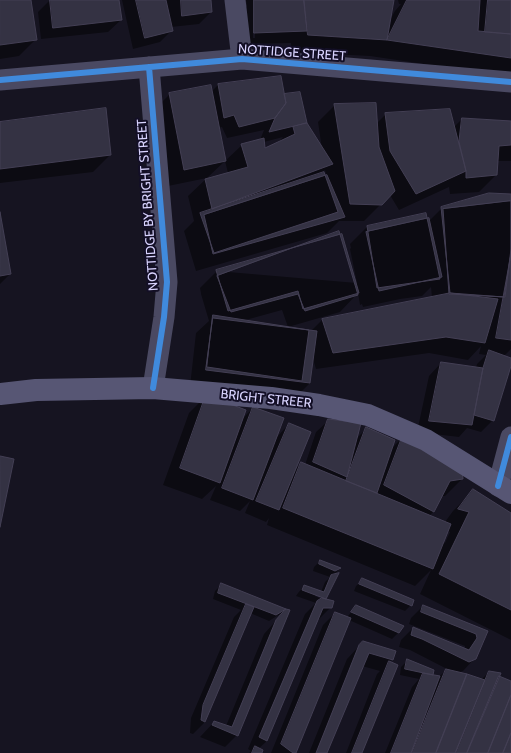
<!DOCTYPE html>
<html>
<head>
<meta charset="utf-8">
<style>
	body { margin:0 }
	canvas { display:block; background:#161421 }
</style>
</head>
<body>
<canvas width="511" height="753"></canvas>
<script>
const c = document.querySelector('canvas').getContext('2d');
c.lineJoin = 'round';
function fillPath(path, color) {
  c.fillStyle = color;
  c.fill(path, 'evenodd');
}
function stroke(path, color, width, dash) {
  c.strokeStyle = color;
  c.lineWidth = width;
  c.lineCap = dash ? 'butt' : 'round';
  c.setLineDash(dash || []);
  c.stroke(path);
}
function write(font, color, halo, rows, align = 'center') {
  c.font = font + ' Cabin,sans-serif';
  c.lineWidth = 4;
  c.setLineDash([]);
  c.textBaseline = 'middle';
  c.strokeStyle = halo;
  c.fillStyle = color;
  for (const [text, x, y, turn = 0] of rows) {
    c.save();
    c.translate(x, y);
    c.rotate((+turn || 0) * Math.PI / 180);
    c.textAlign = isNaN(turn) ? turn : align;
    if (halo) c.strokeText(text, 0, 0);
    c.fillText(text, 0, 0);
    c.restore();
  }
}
const shadow = new Path2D(`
	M0,0H30L36,39L19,56L0,59Z
	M50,0H118L121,20L108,32L41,39L38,12Z
	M122,0H210L211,12L199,24L171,27L172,30L160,42L133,49Z
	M246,0H393L390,20L395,11L401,4H399L398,0H511V77L370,56L292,52L291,43L243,44L242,12L247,6ZM253,13H255V38H253Z
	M218,85L284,96L306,123L303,125L322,149L318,122L335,105L376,124L386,114L454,127L462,119L511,122V161H497L496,175L479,192L450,194L449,187L399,210L390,195L364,221H339L327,233L196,271L184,231L194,221L188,196L207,178L168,186L153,111L170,94L211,92ZM222,127L227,138L264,130L260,140L242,145L225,161L228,173L206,179L225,161L218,128ZM283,137L278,143L265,149L264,142ZM325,170L327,178L326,179L323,172Z
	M0,123L110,155L93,172L0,183Z
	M511,195V349L503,357L511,360V363L493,420L481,432L467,428L459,437L417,432L429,376L441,363L476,368L477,364L486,355L479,354L481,346L468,360L429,353L316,369L313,359L310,383L293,400L190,386L196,333L209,321L201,294V293L200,288L217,271L357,283L350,249L351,248L350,244L367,227L426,219L429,221L442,208ZM431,287L432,298L322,320L311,331L242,321L282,310L288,327L340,312L358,293L360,305L362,304L363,307L400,299L422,296Z
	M0,216L10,274L0,284Z
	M206,396L242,419L253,408L276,438L289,424L294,471L301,463L305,465L316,432L329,420L356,439L367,428L391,449L403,437L462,479L445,496H441L433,512L429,516L445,522L453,511L473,491L511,514V640L420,594L431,570L415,586L267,525L269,518L266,522L245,513L250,501L240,511L210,500L216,486L202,499L163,485L189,413ZM447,531L450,532L445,543L443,542Z
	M320,561L340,569L333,575L337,574L325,600L331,607L319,619H317L267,741L258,749L261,753H249L251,751L248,749L305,614L316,603L296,596L298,593L304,586L321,592L325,582L330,577L313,571L314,567ZM315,594L324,597V600L315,596Z
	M363,580L411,605L405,611L354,591L356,586Z
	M221,585L286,610L237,735L225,747L200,737L214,722L226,726L264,634L283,613V612L269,621L250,613L205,722L193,734L190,733L191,718L234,617L241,610L213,599L215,591Z
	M423,606L487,632L475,658L463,671L458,673L481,680L489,672L510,682L511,679V753H385L412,687L419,679L400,675L401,667L407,661L432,676L439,677L447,669L410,650L399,647L401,640L413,628L465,649V646L409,624L411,618Z
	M356,607L402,626L398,633L392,639L349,620L295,753H271L323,625L335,613L347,617Z
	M363,642L392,659L389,662L361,753H346L377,674L380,671L362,666L326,753H309L347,659Z`);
const building = new Path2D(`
	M0,0H31L37,40L0,45Z
	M50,0H119L122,20L53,28Z
	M136,0H166L173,31L145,38Z
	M181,0H211L212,12L182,16Z
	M254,0H304L307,31L254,33Z
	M304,0H394L387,40L308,35Z
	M407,0H480L478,31L511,34V58L387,40Z
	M488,0H511V34L485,32Z
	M281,76L286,103L275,118L239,127L234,115L224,118L218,84Z
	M211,85L226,161L184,170L169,93Z
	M300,92L307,123L269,132L275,118L286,103L284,94Z
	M376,103L379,147L395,191L382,205L350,204L334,104Z
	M106,108L111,155L0,169V122Z
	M450,109L466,171L416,194L390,151L385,113Z
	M462,118L511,121V145L499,146L497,175L466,178V171L459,142Z
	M307,123L333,164L212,209L205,179L248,167L241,144L264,138L265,148L295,134L293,127Z
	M324,172L338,212L214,253L200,213Z
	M327,175L345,217L213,254L204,215Z
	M489,193L511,194V254L504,297L450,293L441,207Z
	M511,201V249L505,297L449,294L443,209Z
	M0,212L11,274L0,276Z
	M426,213L440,279L377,288L367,226Z
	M429,218L442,277L379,291L366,232Z
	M339,231L358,295L305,311L298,294L231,312L217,276Z
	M342,234L359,293L303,309L298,291L228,311L216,270Z
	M511,254V340L496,338Z
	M450,293L498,299L485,343L446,337L333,353L322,319Z
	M213,315L309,330L302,381L207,367Z
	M213,318L317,331L310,383L206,370Z
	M489,350L511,358V366L494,421L474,415L483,368Z
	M441,362L483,368L472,425L429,421Z
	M206,395L246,410L220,483L180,468Z
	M253,407L284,418L253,500L222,488Z
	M328,419L361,423L347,477L313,462Z
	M289,423L311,432L279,510L256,501Z
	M366,427L395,440L377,493L346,481Z
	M403,435L462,468L463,479L450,481L434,512L384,485Z
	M0,456L14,459L0,527Z
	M301,462L451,524L433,569L283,508Z
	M473,489L511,513V610L439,574L469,512L458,509Z
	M320,560L341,568L335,571L319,564Z
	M339,573L326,599L302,590L304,585L324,592L331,575Z
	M362,578L414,600L412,606L359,584Z
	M221,583L286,609L276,615L218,593Z
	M322,598L334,601L332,608H323L267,741L259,737L317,601Z
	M246,604L254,607L205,722L201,720L203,705Z
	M356,605L404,626L399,633L351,612Z
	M423,605L488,631L476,659L469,662L422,639L411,635L413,627L469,650L477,638L476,634L421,612Z
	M286,609L290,610L238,736L212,725L214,721L232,727L276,620Z
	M335,612L351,618L296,753H293L281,744Z
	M363,641L396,651L393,660L369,653L327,753H316L359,645Z
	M407,659L434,670L433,675L405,669Z
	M389,661L398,665L362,753H352Z
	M446,669L467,674L436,753H412Z
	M489,671L501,673L467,753H456Z
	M423,673L440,676L411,753H391Z
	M467,674L485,680L455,753H436Z
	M499,676L511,681V695L488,753H467Z
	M511,695V733L503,753H488Z
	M511,733V753H503Z
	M255,746L263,750L262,753H252Z`);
const street = new Path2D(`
	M235,0L242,59
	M149,67L167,282L164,317L153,388
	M0,80L242,59L511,82
	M498,486L511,437`);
const secondary = new Path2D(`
	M0,394L36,390L153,388L271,398L319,405L368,415L426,440L511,493`);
const cycleway = new Path2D(`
	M149,67L167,282L164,317L153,388
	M0,80L242,59L511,82
	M498,486L511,437`);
const streetNames = [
	["NOTTIDGE STREET",292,53,4],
	["NOTTIDGE BY BRIGHT STREET",148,205,-94],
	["BRIGHT STREER",266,399,6]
];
fillPath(shadow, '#0007');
fillPath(building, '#343243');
stroke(building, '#433f54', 1);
stroke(street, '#4a4962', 21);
stroke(secondary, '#575674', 22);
stroke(cycleway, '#408adc', 6);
write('13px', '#d9d4ff', '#130f26', streetNames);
</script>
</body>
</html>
